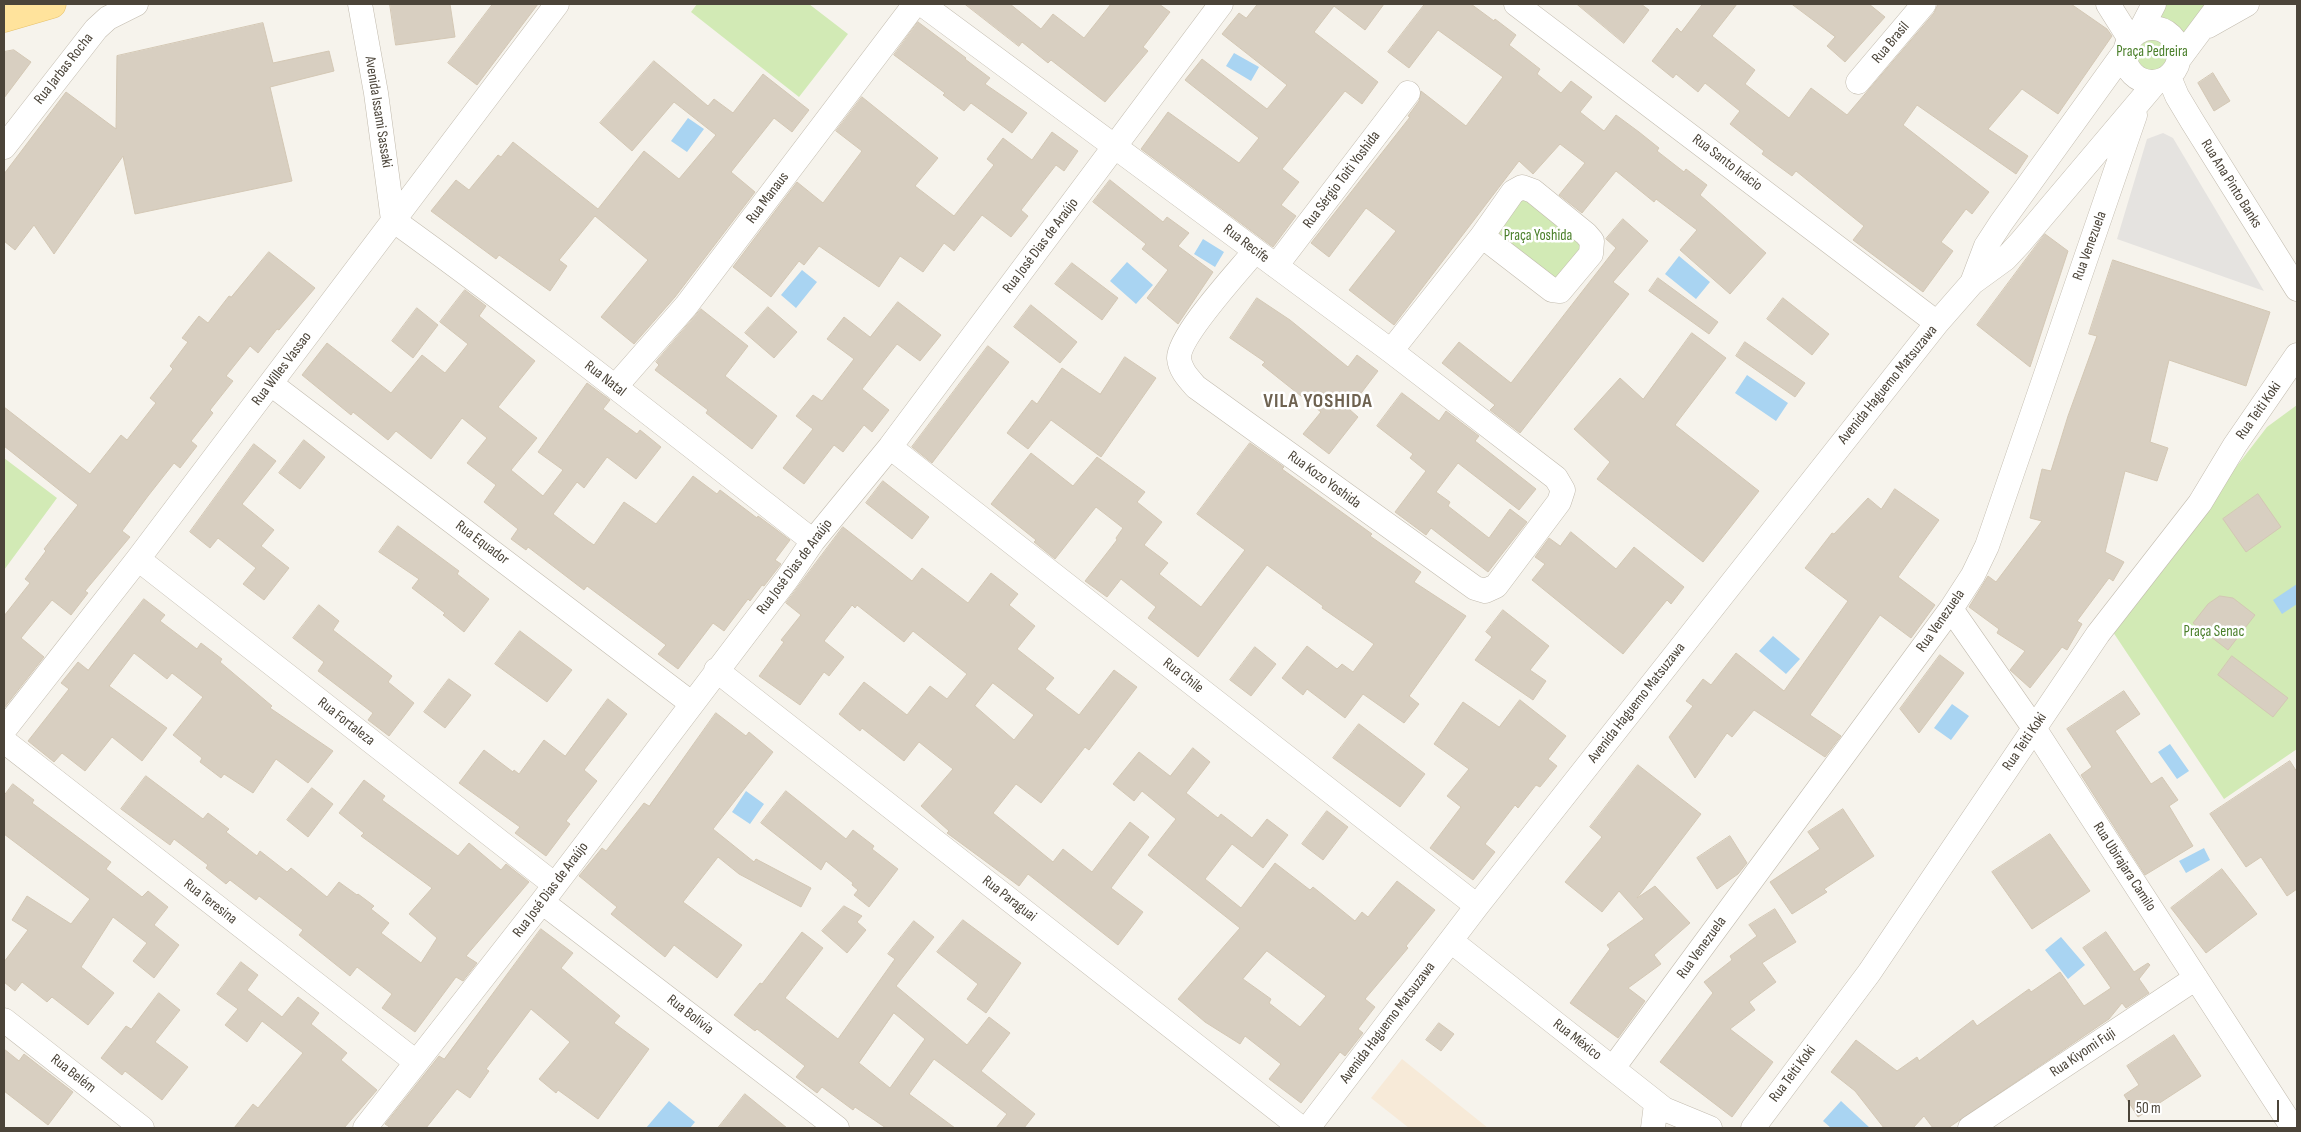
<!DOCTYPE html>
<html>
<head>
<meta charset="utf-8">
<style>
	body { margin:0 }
	#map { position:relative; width:2301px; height:1132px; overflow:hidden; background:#f6f3ec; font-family:"Sofia Sans Condensed",sans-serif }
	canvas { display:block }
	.frame { position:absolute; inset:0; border:5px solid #4b4439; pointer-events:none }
	.scale { position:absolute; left:2128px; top:1100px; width:151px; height:22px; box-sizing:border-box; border:2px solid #4b4439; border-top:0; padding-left:6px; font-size:15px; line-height:18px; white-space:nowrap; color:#4b4439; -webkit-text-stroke:4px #fff; paint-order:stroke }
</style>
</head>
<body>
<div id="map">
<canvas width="2301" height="1132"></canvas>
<div class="frame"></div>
<div class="scale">50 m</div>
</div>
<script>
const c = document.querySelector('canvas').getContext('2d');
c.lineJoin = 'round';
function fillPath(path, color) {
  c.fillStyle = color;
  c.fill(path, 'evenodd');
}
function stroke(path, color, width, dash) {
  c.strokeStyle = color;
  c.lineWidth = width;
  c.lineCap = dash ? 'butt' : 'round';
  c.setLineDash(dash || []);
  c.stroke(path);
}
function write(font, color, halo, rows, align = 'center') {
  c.font = font + ' "Sofia Sans Condensed",sans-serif';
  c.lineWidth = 5;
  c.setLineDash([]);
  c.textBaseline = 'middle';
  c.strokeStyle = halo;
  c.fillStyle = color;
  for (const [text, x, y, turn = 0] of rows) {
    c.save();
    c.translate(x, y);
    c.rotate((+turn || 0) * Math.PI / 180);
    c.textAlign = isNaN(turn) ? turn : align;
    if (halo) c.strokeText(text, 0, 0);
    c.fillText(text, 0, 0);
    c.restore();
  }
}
const commercial = new Path2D(`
	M1402,1059L1488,1128H1409L1371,1098Z`);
const green = new Path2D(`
	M697,4H809L848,34L799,97L691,12Z
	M2163,4H2213L2179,42L2167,27L2154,23Z
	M2135 53a18 18 0 1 1 36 0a18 18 0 1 1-36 0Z
	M1523,196L1584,243L1559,281L1491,233Z
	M2297,405V749L2224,799L2111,629L2267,427Z
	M4,458L57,498L4,570Z`);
const parking = new Path2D(`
	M2163,133L2173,138L2264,291L2117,239L2147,139Z`);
const water = new Path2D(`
	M1234,53L1259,67L1251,81L1226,66Z
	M688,118L704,129L687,152L671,141Z
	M1203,239L1224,252L1215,267L1194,254Z
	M1679,256L1710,282L1696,299L1665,274Z
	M1127,262L1153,285L1136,304L1110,281Z
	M802,270L817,282L796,308L781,295Z
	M1747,375L1788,403L1776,421L1735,393Z
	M2297,584V604L2282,614L2273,600Z
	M1773,636L1800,659L1786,674L1759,651Z
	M1952,704L1969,716L1951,740L1934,728Z
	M2170,744L2189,771L2177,779L2158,752Z
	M746,791L764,804L750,824L732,812Z
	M2204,848L2210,860L2186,873L2179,861Z
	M2061,937L2085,965L2068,979L2045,950Z
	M669,1101L695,1122L690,1128H646Z
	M1841,1101L1870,1128H1831L1823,1121Z`);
const building = new Path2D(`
	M390,4H450L455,37L396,45Z
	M493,4H538L477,85L448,63Z
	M965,4H1010L1041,29L1053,14L1084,38L1111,4H1159L1170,12L1143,47L1148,51L1105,102L1051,60L1048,63L1022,42L1019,46Z
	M1258,4H1384L1365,30L1334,6L1314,32L1378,82L1362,104L1345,91L1282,169L1299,182L1281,205L1296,216L1273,247L1141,149L1168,112L1239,163L1259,138L1185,80L1202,59L1267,109L1287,85L1222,34L1239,13L1246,18Z
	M1425,4H1471L1494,21L1495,19L1516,35L1509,45L1540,69L1537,74L1561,93L1571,81L1592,97L1580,112L1604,131L1616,115L1639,132L1659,148L1657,151L1684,172L1686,169L1707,185L1700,195L1766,253L1730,294L1680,250L1697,230L1656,199L1654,202L1616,171L1582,213L1559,195L1585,163L1560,144L1533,174L1519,161L1394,325L1349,290L1396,231L1366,208L1329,257L1311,243L1410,117L1408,116L1419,101L1421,91L1466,126L1503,77L1438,30L1409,68L1388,52Z
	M1577,4H1641L1649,10L1624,43Z
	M1703,4H1737L1712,36L1755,70L1745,84L1789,118L1811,88L1847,115L1934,13L1938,4H2071L2107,29L2112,36L2058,114L2022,89L1988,129L2028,156L2016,174L1917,105L1903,125L1989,192L1972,214L1966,209L1941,242L1953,251L1923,292L1853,240L1864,226L1796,171L1792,176L1762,154L1764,151L1730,124L1740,111L1705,83L1698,92L1676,74L1673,78L1652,61L1677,28L1681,32Z
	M1792,4H1869L1885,17L1845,62L1827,46L1835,37Z
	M918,22L966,58L965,59L990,78L985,84L1027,113L1012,133L971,103L964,111L943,95L945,93L894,55Z
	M263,23L273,63L329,51L334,71L270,87L292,181L135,214L123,156L54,254L34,225L15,250L4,241V174L66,92L116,129L117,56Z
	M14,50L31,62L4,98V52Z
	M654,61L708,106L714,99L733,113L763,74L809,110L792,132L774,118L731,172L755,192L675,297L634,344L601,317L648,260L595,216L559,260L567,266L550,291L499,255L496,259L431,211L456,180L469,190L498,155L501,157L513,142L598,209L644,151L679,179L716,135L674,102L632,151L600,123Z
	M2213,73L2230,101L2214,111L2198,83Z
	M862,97L938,158L915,186L954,216L994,165L987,159L1003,138L1032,160L1052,132L1078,151L1064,171L1056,165L1021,210L1028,216L1011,237L982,215L954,251L944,243L923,272L900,256L879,287L819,246L804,265L799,261L771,297L733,267L797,182L823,203L862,151L836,131Z
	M1110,180L1163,222L1167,217L1189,233L1178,246L1213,272L1178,324L1147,298L1168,270L1142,249L1146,244L1093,202Z
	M1623,219L1648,241L1613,282L1629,294L1520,433L1490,410L1495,405L1442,363L1459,342L1511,383L1616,248L1606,239Z
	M2045,234L2068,251L2030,367L1977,325Z
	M269,252L315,288L279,330L277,329L258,353L250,346L226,376L233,381L210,410L213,413L191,441L197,446L180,468L174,463L148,496L122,531L130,537L85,591L88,593L71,615L52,600L21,638L44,657L4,708V616L30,583L25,579L46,551L44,549L78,505L4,446V407L90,474L121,435L127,440L156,403L150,398L173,369L170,366L188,342L182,338L199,316L208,323L229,296L231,297Z
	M2113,260L2270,312L2246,386L2169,360L2150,442L2168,448L2157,481L2125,471L2105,552L2124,562L2113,581L2109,578L2077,621L2082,624L2067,650L2062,647L2030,688L2010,670L2025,651L1997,633L1999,629L1969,607L1988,576L1996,582L2042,521L2030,518L2042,469L2051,471L2068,416L2097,336L2089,334Z
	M1072,263L1118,298L1102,320L1055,284Z
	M1658,278L1718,322L1709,334L1649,291Z
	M465,290L486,306L479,316L535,361L498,407L537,438L511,470L543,496L563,470L538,452L587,383L610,400L603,409L637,434L640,430L661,447L636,479L607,457L584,488L577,482L553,514L588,541L594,545L624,502L656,524L693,476L717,494L720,490L757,518L758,516L790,540L775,560L781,564L764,586L762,585L750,601L748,599L724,631L713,623L678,669L658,654L666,645L587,586L584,590L528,547L526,550L511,539L518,529L484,502L496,485L467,463L487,438L462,418L431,459L396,431L388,440L353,412L351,415L302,375L327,343L391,393L422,355L445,373L468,344L440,322Z
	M1257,298L1290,320L1348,367L1357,355L1378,371L1349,409L1358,417L1329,454L1303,434L1321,412L1262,365L1265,362L1230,338Z
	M1783,298L1829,334L1812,355L1767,319Z
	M898,302L941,335L920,361L897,344L862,389L889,410L872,432L864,425L843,452L834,445L804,484L783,468L813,429L796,416L813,395L822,401L854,359L827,339L844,317L870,337Z
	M1031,305L1077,342L1060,363L1014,327Z
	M768,307L797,332L774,358L745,333Z
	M417,308L438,325L413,358L392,341Z
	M701,309L748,346L725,376L777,416L752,449L706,413L708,410L655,370L659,365L656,362Z
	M1692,333L1726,358L1675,425L1759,491L1703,562L1597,479L1610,462L1574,429L1620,378L1643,399Z
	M1745,342L1805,383L1795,397L1736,356Z
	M988,346L1009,362L932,463L912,447Z
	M1125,357L1156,378L1101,457L1051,420L1028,449L1007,433L1032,400L1037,404L1062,368L1100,394Z
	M1402,393L1439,421L1446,411L1479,436L1475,441L1536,489L1519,510L1458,463L1436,492L1450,502L1448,506L1489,538L1510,509L1527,522L1488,572L1431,528L1426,535L1395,512L1426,471L1410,458L1413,454L1377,426Z
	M304,440L325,457L300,489L279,473Z
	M1250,443L1284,467L1282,469L1372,534L1370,536L1421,572L1414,582L1466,616L1409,696L1419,704L1404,723L1363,694L1345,718L1307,689L1303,695L1282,678L1307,646L1337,669L1342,664L1353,672L1374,644L1322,608L1323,606L1267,565L1198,657L1148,618L1156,607L1121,579L1107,597L1085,581L1117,540L1116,538L1123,528L1096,507L1055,559L1034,542L1036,540L991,504L1031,453L1073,486L1097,457L1145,492L1137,502L1162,522L1144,545L1168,563L1159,574L1201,607L1245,550L1197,514Z
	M254,444L276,461L242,504L274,530L261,546L289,568L264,600L243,584L256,568L218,538L210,548L190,532Z
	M883,481L929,517L912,539L866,503Z
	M1895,489L1939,520L1898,577L1935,605L1911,638L1880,615L1810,715L1841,736L1825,757L1754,710L1732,737L1727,733L1695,778L1669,737L1693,706L1686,701L1703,679L1711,685L1736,653L1784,691L1848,601L1805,568L1832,533L1834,534L1868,498L1881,509Z
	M2258,494L2281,527L2246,552L2223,519Z
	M398,526L459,571L457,574L489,599L464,632L443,615L445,613L412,588L419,579L379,552Z
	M843,527L912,581L922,568L968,603L991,573L1018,594L1009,605L1035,626L1017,649L1054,678L1045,689L1079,715L1114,670L1137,687L1089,750L1085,747L1041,803L1016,784L993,813L1053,862L1063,849L1092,872L1130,822L1149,837L1111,888L1143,912L1118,945L1028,874L1019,886L947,833L949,831L921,806L953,769L919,742L904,761L862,728L860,731L839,714L864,682L907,715L930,686L947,699L967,674L913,631L904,642L857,605L855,608L852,605L824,641L844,657L829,676L824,672L800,705L759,676L784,642L781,640L801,615L786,603ZM993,683L1034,715L1014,740L975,706Z
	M1571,532L1616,569L1634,547L1684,587L1671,604L1667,600L1623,654L1532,580L1545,564L1535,557L1549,538L1560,546Z
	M2220,596L2233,598L2255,615L2228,650L2193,623L2208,604Z
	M144,599L165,615L160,621L197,649L201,643L222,659L220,662L272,706L270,708L333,751L308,783L276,759L253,793L224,774L221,778L200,762L202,758L173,735L203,697L172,673L167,679L134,653L109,686L167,728L142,761L112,737L85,771L62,753L54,762L28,741L69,689L61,683L78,662L88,670Z
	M319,605L339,621L333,630L392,676L388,682L414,703L389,736L368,720L373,713L318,671L324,662L293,638Z
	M1503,610L1549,646L1530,670L1546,681L1533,700L1475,660L1492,637L1486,632Z
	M520,631L572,670L547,702L495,664Z
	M1255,647L1276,664L1251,696L1230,680Z
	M1940,655L1964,673L1919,733L1900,709Z
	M2232,656L2288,698L2273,717L2218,675Z
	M449,679L471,695L445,728L424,712Z
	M2124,691L2140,714L2115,731L2151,784L2162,777L2178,800L2169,806L2193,846L2145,875L2081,775L2092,767L2067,729Z
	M608,699L627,714L584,770L597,781L566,821L570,824L546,856L515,833L520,827L459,783L484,750L513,772L514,770L519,774L544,740L565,756Z
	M1520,700L1566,736L1548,759L1557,766L1540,787L1536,785L1518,808L1515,805L1485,844L1495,852L1473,880L1430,848L1461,807L1447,796L1469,769L1434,744L1463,702L1499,727Z
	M716,713L746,736L749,732L773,752L713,829L754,862L756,859L811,888L801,907L739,874L718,857L683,902L742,945L717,978L674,945L665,957L611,914L617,907L579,876L602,848L606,851L644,803L649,806Z
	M1359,724L1425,774L1400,807L1333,758Z
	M1193,748L1210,762L1186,793L1218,818L1221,814L1252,838L1267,819L1288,835L1263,868L1232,844L1205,879L1241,908L1275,863L1310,890L1313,887L1355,921L1362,912L1368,917L1397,881L1435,910L1406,946L1408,948L1365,999L1375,1007L1358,1029L1363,1033L1345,1056L1340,1052L1301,1103L1269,1079L1281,1064L1245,1036L1240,1044L1205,1022L1178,999L1240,928L1148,855L1176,819L1142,791L1134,801L1113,784L1139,752L1170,776ZM1267,951L1326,996L1300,1027L1269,1003L1271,999L1243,979Z
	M2290,761L2297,772V889L2287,896L2261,857L2246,867L2210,814Z
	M1638,765L1701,814L1637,898L1655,886L1690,923L1654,955L1661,964L1628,988L1645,1001L1618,1038L1570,1003L1610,949L1607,945L1644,919L1619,891L1602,912L1565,882L1602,837L1590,827Z
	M146,776L203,819L208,813L229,829L226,832L257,856L260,851L287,872L291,868L327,897L339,882L357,895L358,894L374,906L371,909L389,923L381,933L421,963L437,938L409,914L432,888L361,836L364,833L339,813L364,780L385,796L382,800L458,856L469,843L501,870L506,864L529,882L466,956L477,963L463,981L456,977L415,1032L382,1008L392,994L357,967L350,976L299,935L303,930L259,896L256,900L230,880L226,884L206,868L208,865L174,839L170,845L121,809Z
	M13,784L34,800L32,803L111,862L106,869L142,897L148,891L168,907L154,925L179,945L154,978L133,961L147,943L113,917L81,967L114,993L88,1025L52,997L47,1002L22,982L15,991L4,982V962L28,930L12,920L27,896L71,924L90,899L4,834V796Z
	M312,788L333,804L308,837L287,820Z
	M786,791L846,839L853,830L874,846L872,849L898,869L869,907L854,895L858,890L852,885L853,883L826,861L821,870L761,823Z
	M1843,809L1874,856L1824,889L1827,892L1792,914L1770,882L1820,849L1808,832Z
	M1327,811L1348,827L1323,860L1302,844Z
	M2050,834L2090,891L2032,929L1992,872Z
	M1730,836L1747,863L1738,874L1717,889L1697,858Z
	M2222,869L2257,914L2206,953L2171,908Z
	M844,906L862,916L857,922L866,930L847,953L822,931Z
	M1775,909L1796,942L1762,963L1776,982L1749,1002L1755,1010L1730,1029L1773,1062L1732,1117L1660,1062L1713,993L1704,982L1732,960L1730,956L1757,936L1749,925Z
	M963,920L1021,963L986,1013L967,999L978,984L937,952Z
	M914,921L934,937L896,986L967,1045L989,1017L1010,1033L981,1071L1035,1114L1024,1128H996L1007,1114L934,1059L909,1094L955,1128H886L855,1107L853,1110L822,1087L817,1093L796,1077L805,1066L757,1029L755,1031L734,1015L760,983L762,984L802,932L823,948L785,998L838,1039L895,959L888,954ZM894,1013L925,1039L890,1088L859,1063Z
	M541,929L573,953L561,968L620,1016L614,1023L649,1049L598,1119L558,1090L556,1093L539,1079L570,1042L531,1009L486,1069L489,1071L470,1098L457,1089L426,1128H391L385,1124L439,1056L444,1059Z
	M2106,932L2134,972L2148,963L2150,965L2139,979L2149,993L2126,1008L2122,1003L2109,1019L1948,1128H1933L1924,1116L1913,1128H1884L1855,1091L1831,1072L1856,1040L1897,1071L1917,1057L1919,1061L1973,1020L1977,1026L2029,989L2031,992L2060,972L2084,1006L2111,988L2083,948Z
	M241,962L258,975L247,990L282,1017L298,997L319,1013L311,1024L347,1053L341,1060L377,1090L344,1128H234L253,1104L258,1108L303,1053L262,1021L247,1042L225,1025L238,1009L217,994Z
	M159,993L180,1010L155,1042L188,1067L162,1100L125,1071L122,1075L101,1058L126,1026L131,1029Z
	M1439,1023L1454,1034L1441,1051L1426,1040Z
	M2174,1035L2201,1076L2138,1117L2124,1095L2139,1085L2127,1066Z
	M4,1049L19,1061L24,1054L73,1092L48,1125L4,1091Z
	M745,1094L787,1128H718Z`);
const minor = new Path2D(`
	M360,4L376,93L393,220
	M922,4L1391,351L1556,478L1563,490L1559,502L1496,586L1485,591L1475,588L1196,387C1188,378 1180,370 1179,358C1179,335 1239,271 1255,251
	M1516,4L1937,323
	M2108,4L2130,39
	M2208,26L2247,4
	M2125 55a27 27 0 1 1 54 0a27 27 0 1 1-54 0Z
	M2140,31L2154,4
	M2179,59L2220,4
	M2169,77L2177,96L2192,121L2297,289
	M1858,82L1924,4
	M4,147L96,29L108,18L136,4
	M1522,187L1533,191L1586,234L1592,241L1591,254L1560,291L1552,290L1482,236L1513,192Z
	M393,220C536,323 674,433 813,541
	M1276,266L1408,93
	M1972,283L1986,246L2001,223L2125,51
	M1391,351L1482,236
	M271,384L691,703
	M615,387L686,306L915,4
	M890,447L1477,906
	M138,559L555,885
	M1951,609L2034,728L2293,1128
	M716,670L1301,1128
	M4,730L138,559L557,4
	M4,741L416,1062
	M542,902L837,1128
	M1451,941L1664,1109L1710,1128
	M4,1020L142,1128
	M1613,1068L1951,609L1973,575L1987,546L2135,115
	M365,1128L542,902L787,579L813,541L890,447L1221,4
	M1308,1128L1477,906L1937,323L1972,283L2005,259L2020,243L2156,82
	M1653,1128L1656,1104
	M1753,1128L1869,973L2098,634L2200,503L2235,445L2297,355
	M1970,1128L2196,978`);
const major = new Path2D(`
	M4,18L52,4`);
const streetNames = [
	["Rua Brasil",1891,43,-50],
	["Rua Jarbas Rocha",64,69,-52],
	["Avenida Issami Sassaki",378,112,81],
	["Rua Santo Inácio",1727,163,37],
	["Rua Sérgio Toiti Yoshida",1342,180,-53],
	["Rua Ana Pinto Banks",2231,184,58],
	["Rua Manaus",768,198,-53],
	["Rua Recife",1246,244,37],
	["Rua José Dias de Araújo",1041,246,-53],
	["Rua Venezuela",2090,246,-70],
	["Rua Willes Vassao",282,369,-53],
	["Rua Natal",605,379,38],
	["Avenida Haguemo Matsuzawa",1888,385,-51],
	["Rua Teiti Koki",2259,411,-55],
	["Rua Kozo Yoshida",1324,480,36],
	["Rua Equador",482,543,37],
	["Rua José Dias de Araújo",795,567,-53],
	["Rua Venezuela",1941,621,-55],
	["Rua Chile",1183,676,38],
	["Avenida Haguemo Matsuzawa",1637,703,-52],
	["Rua Fortaleza",346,722,38],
	["Rua Teiti Koki",2025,742,-56],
	["Rua Ubirajara Camilo",2124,867,57],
	["Rua José Dias de Araújo",551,890,-53],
	["Rua Paraguai",1009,899,38],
	["Rua Teresina",210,902,38],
	["Rua Venezuela",1702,948,-54],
	["Rua Bolívia",690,1015,38],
	["Avenida Haguemo Matsuzawa",1388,1023,-53],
	["Rua México",1577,1040,38],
	["Rua Kiyomi Fuji",2083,1053,-34],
	["Rua Belém",73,1074,38],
	["Rua Teiti Koki",1793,1074,-53]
];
const parkNames = [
	["Praça Pedreira",2152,52],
	["Praça Yoshida",1538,236],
	["Praça Senac",2214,632]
];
const districtNames = [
	["VILA YOSHIDA",1318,402]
];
fillPath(commercial, '#f7ead8');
fillPath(green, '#d2eab5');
fillPath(parking, '#e5e3e0');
fillPath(water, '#a9d4f2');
fillPath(building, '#d8cfc1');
stroke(building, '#d3c7b4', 1);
stroke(minor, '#c2bbae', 25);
stroke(major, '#e6c16a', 29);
stroke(minor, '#fff', 24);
stroke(major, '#ffe39c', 28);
write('15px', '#4b4439', '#fff', streetNames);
write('15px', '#4a7f2a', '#fff', parkNames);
c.letterSpacing = '1px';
write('bold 20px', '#6e6250', '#fff', districtNames);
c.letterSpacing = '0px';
</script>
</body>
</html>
